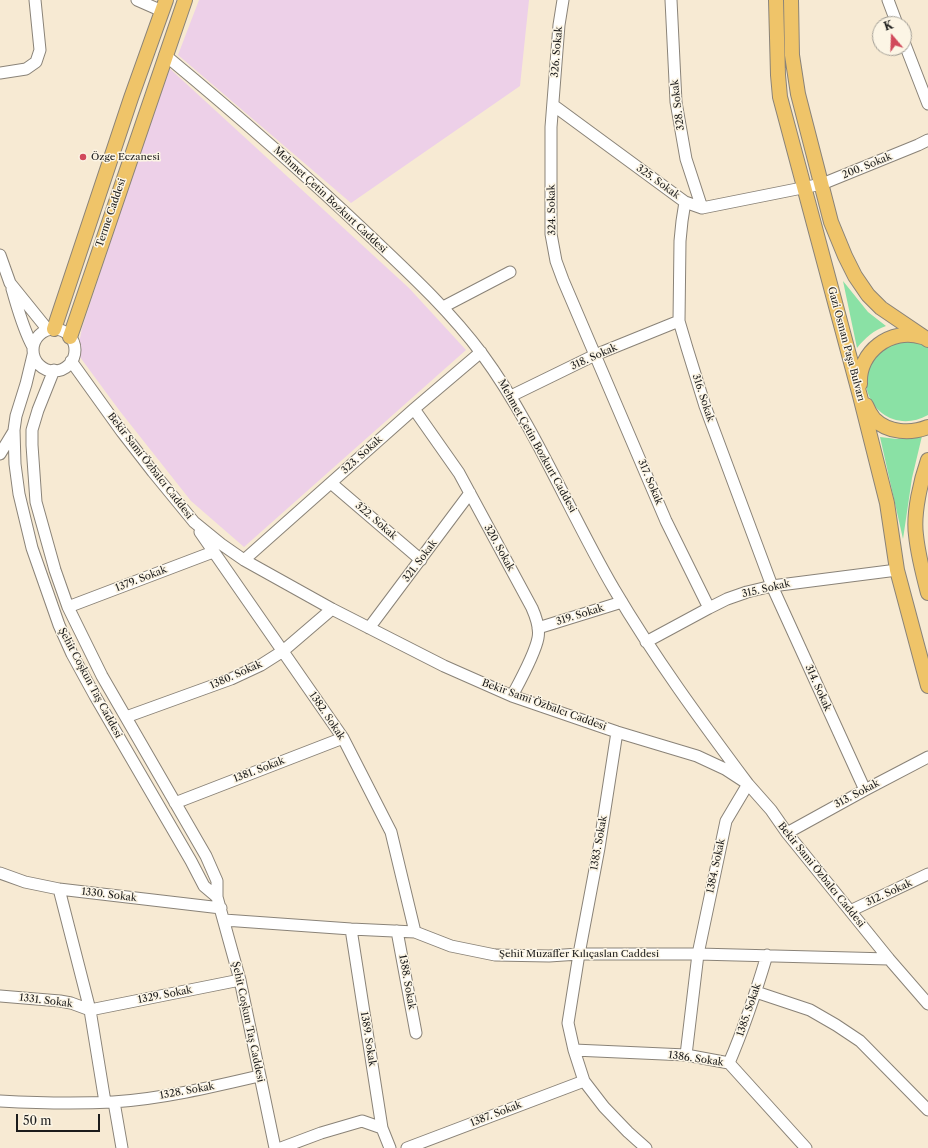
<!DOCTYPE html>
<html>
<head>
<meta charset="utf-8">
<style>
	body { margin:0 }
	#map { position:relative; width:928px; height:1148px; overflow:hidden; background:#f7ead3; font-family:"Libre Caslon Text",serif }
	canvas { display:block }
	.north { position:absolute; left:872px; top:16px; width:40px; height:40px; box-sizing:border-box; background:#fcf5e5; border:1px solid #a29e95; border-radius:50%; rotate:341deg; font-size:11px; font-weight:700; line-height:16px; text-align:center; color:#1c1c1c }
	.north::after { content:''; display:block; margin:auto; width:14px; height:18px; background:#d1495b; clip-path:polygon(50% 0,100% 100%,50% 72%,0 100%) }
	.scale { position:absolute; left:16px; top:1114px; width:84px; height:18px; box-sizing:border-box; border:2px solid #1c1c1c; border-top:0; padding-left:5px; font-size:12px; line-height:14px; white-space:nowrap; color:#1c1c1c; -webkit-text-stroke:3px #fcf5e5; paint-order:stroke }
</style>
</head>
<body>
<div id="map">
<canvas width="928" height="1148"></canvas>
<div class="north">K</div>
<div class="scale">50 m</div>
</div>
<script>
const c = document.querySelector('canvas').getContext('2d');
c.lineJoin = 'round';
function fillPath(path, color) {
  c.fillStyle = color;
  c.fill(path, 'evenodd');
}
function stroke(path, color, width, dash) {
  c.strokeStyle = color;
  c.lineWidth = width;
  c.lineCap = dash ? 'butt' : 'round';
  c.setLineDash(dash || []);
  c.stroke(path);
}
function write(font, color, halo, rows, align = 'center') {
  c.font = font + ' "Libre Caslon Text",serif';
  c.lineWidth = 3;
  c.setLineDash([]);
  c.textBaseline = 'middle';
  c.strokeStyle = halo;
  c.fillStyle = color;
  for (const [text, x, y, turn = 0] of rows) {
    c.save();
    c.translate(x, y);
    c.rotate((+turn || 0) * Math.PI / 180);
    c.textAlign = isNaN(turn) ? turn : align;
    if (halo) c.strokeText(text, 0, 0);
    c.fillText(text, 0, 0);
    c.restore();
  }
}
const built = new Path2D(`
	M199,0H529L520,86L351,203L178,55Z
	M168,67L409,288L466,350L244,547L191,501L119,410L77,353L82,328Z`);
const green = new Path2D(`
	M843,281L868,312L886,326C874,330 865,338 857,348Z
	M905,341L919,343L928,348V415C881,441 841,378 885,347C890,344 899,343 905,341Z
	M922,436L912,478L903,539L880,437L897,439Z`);
const minor = new Path2D(`
	M137,0L162,11
	M563,0L559,25L551,127V234L556,261L563,280L666,521L709,608
	M671,0L676,102L686,159L702,208
	M888,0L897,24
	M904,42L928,104
	M165,55C236,114 305,174 371,237C410,274 450,311 482,354C535,426 569,512 614,589C654,657 701,721 748,784L726,821L698,954L686,1055
	M0,73L26,69L36,62L40,50L35,0
	M553,105L685,202L702,208L822,184L918,145L928,140
	M685,202L682,221L680,241L679,321L687,348L705,406L772,586L865,790
	M0,255L10,283L48,330
	M12,289C18,309 23,329 33,347
	M443,307L510,272
	M33 350a21 21 0 1 1 42 0a21 21 0 1 1-42 0Z
	M33,355L26,384L16,416L14,430L15,464L19,494L32,548L59,625L72,654L95,696L191,861L204,886L217,897
	M71,361L122,432L153,472L194,522L221,544L244,560L332,609L444,666L512,696L617,732L697,756L725,769L748,784L771,810L787,833L889,959L928,1004
	M54,370L38,410L32,430V445L36,502L55,570L68,607L102,676L206,856L217,881V897L240,980L275,1148
	M511,396L595,355L679,321
	M414,409L459,473L532,608C536,617 540,628 538,638C535,654 520,681 512,696
	M0,454L14,431
	M331,483L421,560
	M200,532L343,738L391,832L415,932
	M244,560L414,409L481,352
	M68,607L213,552
	M369,628L470,493
	M538,628L622,602
	M646,642L709,608L727,599L747,592L772,586L897,570
	M126,717L231,679L261,665L283,651L332,609
	M617,732L599,848L579,954L568,1023L574,1050L584,1081L604,1107L628,1132L646,1148
	M175,803L343,738
	M787,833L865,790L928,757
	M0,873L25,882L59,889L221,908
	M59,889L90,1010L105,1102
	M850,911L928,874
	M224,920L351,929L415,932L451,946L495,955L549,956L579,954H698L889,959
	M351,929L382,1128L390,1148
	M397,931L416,1033
	M756,992L810,1010L836,1025L860,1041L928,1110
	M0,996L60,1001L71,1003L90,1010L240,980
	M574,1050L686,1055L729,1063L806,1148
	M729,1063C744,1028 756,992 767,955
	M0,1101C37,1103 75,1104 113,1102C161,1099 212,1087 259,1076
	M114,1102L122,1148
	M281,1148L321,1133L362,1121L382,1128
	M407,1148L584,1081`);
const major = new Path2D(`
	M776,0L778,75L780,97L860,396L887,503L897,570L928,686
	M791,0L792,55L798,94L831,222L845,256L855,276L868,295L881,308L928,340
	M54,329L131,98L166,0
	M70,337L185,0
	M860,384C858,352 891,327 922,337
	M866,405C868,410 871,415 874,419C888,433 911,434 928,427
	M928,460C921,480 913,513 916,535C918,555 923,574 928,593`);
const markers = [
	[83,157,4,"#d1495b"]
];
const streetNames = [
	["326. Sokak",557,52,-85],
	["328. Sokak",678,105,-97],
	["200. Sokak",867,166,-22],
	["325. Sokak",658,182,36],
	["Mehmet Çetin Bozkurt Caddesi",330,200,43],
	["324. Sokak",552,210,-91],
	["Terme Caddesi",111,213,-71],
	["Gazi Osman Paşa Bulvarı",846,344,75],
	["318. Sokak",594,357,-24],
	["316. Sokak",703,398,72],
	["Mehmet Çetin Bozkurt Caddesi",537,446,61],
	["323. Sokak",362,455,-42],
	["Bekir Sami Özbalcı Caddesi",150,466,52],
	["317. Sokak",650,482,67],
	["322. Sokak",376,521,41],
	["320. Sokak",499,548,61],
	["321. Sokak",420,561,-53],
	["1379. Sokak",141,579,-21],
	["315. Sokak",766,589,-13],
	["319. Sokak",580,615,-17],
	["1380. Sokak",236,675,-24],
	["Şehit Coşkun Taş Caddesi",90,683,62],
	["314. Sokak",818,688,66],
	["Bekir Sami Özbalcı Caddesi",544,705,20],
	["1382. Sokak",327,716,56],
	["1381. Sokak",259,770,-21],
	["313. Sokak",857,794,-28],
	["1383. Sokak",599,843,-80],
	["1384. Sokak",716,866,-78],
	["Bekir Sami Özbalcı Caddesi",821,875,51],
	["312. Sokak",889,893,-25],
	["1330. Sokak",109,895,7],
	["Şehit Muzaffer Kılıçaslan Caddesi",579,954],
	["1388. Sokak",407,982,80],
	["1329. Sokak",165,995,-11],
	["1331. Sokak",46,1001,7],
	["1385. Sokak",749,1010,-71],
	["Şehit Coşkun Taş Caddesi",248,1022,78],
	["1389. Sokak",368,1039,81],
	["1386. Sokak",696,1059,8],
	["1328. Sokak",187,1091,-10],
	["1387. Sokak",496,1114,-21]
];
const poiNames = [
	["Özge Eczanesi",91,157]
];
fillPath(built, '#edd0e8');
fillPath(green, '#8ae1a5');
stroke(minor, '#8a8378', 13);
stroke(major, '#8a8378', 16);
stroke(minor, '#fff', 11);
stroke(major, '#efc469', 14);
for (const [x, y, r, color] of markers) {
  const dot = new Path2D();
  dot.arc(x, y, r, 0, 2 * Math.PI);
  c.fillStyle = color;
  c.fill(dot);
  stroke(dot, '#fcf5e5', 1.5);
}
write('10px', '#1c1c1c', '#fcf5e5', streetNames);
write('10px', '#1c1c1c', '#fcf5e5', poiNames, 'left');
</script>
</body>
</html>
